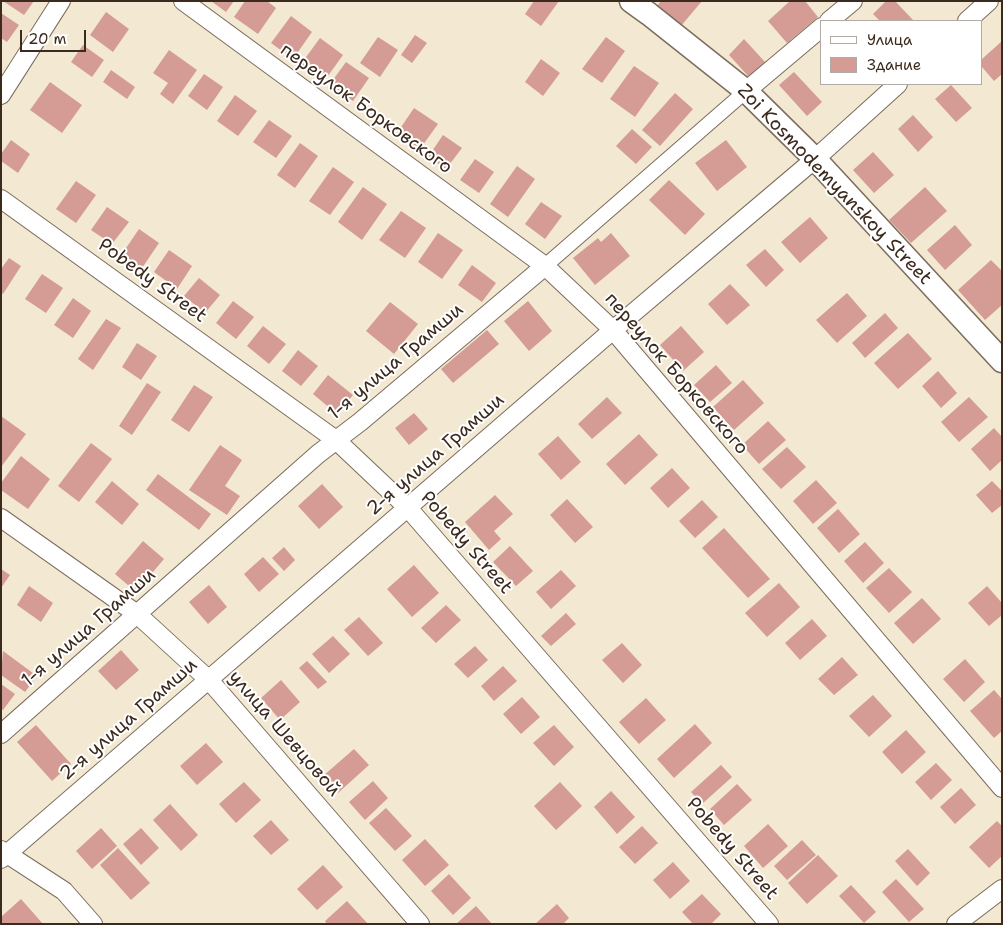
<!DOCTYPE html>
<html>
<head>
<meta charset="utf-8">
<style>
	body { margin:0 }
	#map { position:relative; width:1003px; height:925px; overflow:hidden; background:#f3e8d1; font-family:"Shantell Sans",sans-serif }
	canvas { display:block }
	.frame { position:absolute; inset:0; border:2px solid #3b2a1e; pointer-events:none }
	.legend { position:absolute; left:820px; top:20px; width:162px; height:65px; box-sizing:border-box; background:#fff; border:1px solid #b1aaa5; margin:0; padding:6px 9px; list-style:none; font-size:15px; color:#3b2a1e }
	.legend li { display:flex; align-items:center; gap:10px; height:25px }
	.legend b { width:25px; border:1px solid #b1aaa5 }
	.scale { position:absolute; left:20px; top:30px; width:66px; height:22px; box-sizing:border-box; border:2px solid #3b2a1e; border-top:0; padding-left:6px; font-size:15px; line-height:18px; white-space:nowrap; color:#3b2a1e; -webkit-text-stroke:4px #fff; paint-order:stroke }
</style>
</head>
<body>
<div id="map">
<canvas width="1003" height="925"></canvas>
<div class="frame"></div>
<ul class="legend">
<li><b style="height:6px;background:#fff"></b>Улица</li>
<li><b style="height:14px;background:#d49c94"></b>Здание</li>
</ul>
<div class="scale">20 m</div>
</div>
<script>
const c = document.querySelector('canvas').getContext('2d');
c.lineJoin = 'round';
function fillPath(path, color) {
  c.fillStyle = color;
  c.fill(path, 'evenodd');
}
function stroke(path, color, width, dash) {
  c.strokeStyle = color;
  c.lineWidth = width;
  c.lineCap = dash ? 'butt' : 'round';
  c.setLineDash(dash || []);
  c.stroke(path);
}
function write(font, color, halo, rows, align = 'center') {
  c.font = font + ' "Shantell Sans",sans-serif';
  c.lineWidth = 4;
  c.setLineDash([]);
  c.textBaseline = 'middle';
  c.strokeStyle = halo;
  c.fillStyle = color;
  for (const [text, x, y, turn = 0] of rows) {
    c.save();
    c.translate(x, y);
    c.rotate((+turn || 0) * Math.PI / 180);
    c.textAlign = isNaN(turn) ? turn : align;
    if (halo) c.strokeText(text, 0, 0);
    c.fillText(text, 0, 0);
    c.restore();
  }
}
const building = new Path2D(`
	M3,1H34L24,15Z
	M211,1H234L226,12Z
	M245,1H267L276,8L258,34L234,17Z
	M534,1H559L541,26L525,14Z
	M661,1H702L681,26L657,6Z
	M790,1H805L818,17L787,43L768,21Z
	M886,1H895L914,21H880L873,14Z
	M106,12L129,29L113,52L90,35Z
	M1,13L19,25L7,42L1,38Z
	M291,16L312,32L293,59L271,43Z
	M415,35L427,43L412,63L401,55Z
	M378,37L398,50L380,77L360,63Z
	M606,37L625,51L602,83L582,69Z
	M320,38L343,55L325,80L301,64Z
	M744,39L765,62L749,77L729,55Z
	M1002,41V74L994,81L982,67V59Z
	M83,45L104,60L92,77L71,62Z
	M169,50L197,70L173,104L160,94L168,83L153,73Z
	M541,59L560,73L543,96L525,82Z
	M346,62L369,78L353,101L330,84Z
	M634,66L659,83L635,117L610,99Z
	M111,70L135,87L127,99L103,82Z
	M794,72L822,102L807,116L779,85Z
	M204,74L223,87L207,110L188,96Z
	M50,82L82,105L62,133L30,110Z
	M951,85L972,108L956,122L935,99Z
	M675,93L693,109L660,146L642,130Z
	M235,95L257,111L238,136L217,121Z
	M414,108L438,124L420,149L397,133Z
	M913,115L933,137L918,152L898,129Z
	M269,120L292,136L276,158L253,142Z
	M632,129L652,147L636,164L616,146Z
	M443,135L462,148L446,169L428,157Z
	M11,140L30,154L18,173L1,161V154Z
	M726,140L747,167L717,191L695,163Z
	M300,143L318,156L295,188L277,175Z
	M873,152L894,175L874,193L853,170Z
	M475,159L494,172L479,193L460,180Z
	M517,166L535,179L508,217L490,204Z
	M333,167L354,182L330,215L309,201Z
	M669,180L705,214L685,235L649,200Z
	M76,181L96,195L76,223L56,209Z
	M363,187L387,204L362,240L338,222Z
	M925,187L947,211L911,243L889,220Z
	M541,202L562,216L545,239L525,224Z
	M107,207L129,222L112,244L91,230Z
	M401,211L426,228L405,258L379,240Z
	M810,217L828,238L800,263L781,242Z
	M955,225L972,245L945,270L927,250Z
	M139,229L159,243L142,268L122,254Z
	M438,233L463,250L442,279L418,262Z
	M611,233L630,256L595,285L573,258L598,238L601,242Z
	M765,249L784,270L766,287L746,265Z
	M169,250L192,266L177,289L154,272Z
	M9,258L21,266L3,294L1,292V269Z
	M991,260L1002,271V305L985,320L958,290Z
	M472,265L496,283L482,302L458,285Z
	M42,274L63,288L46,313L25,299Z
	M199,278L220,295L205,313L184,296Z
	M730,284L750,305L727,325L708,304Z
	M847,293L867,316L837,343L816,320Z
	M73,298L91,311L73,338L54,325Z
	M233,301L254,317L236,339L216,323Z
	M528,301L552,331L529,351L504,321Z
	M390,302L418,324L394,354L366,331Z
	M885,313L898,328L865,358L852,343Z
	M106,319L121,328L93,370L78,359Z
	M263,326L286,344L269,364L247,346Z
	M681,326L704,352L683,371L660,345Z
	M487,330L499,344L453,383L441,369Z
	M908,333L932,359L898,389L874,363Z
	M137,343L157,356L141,380L122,367Z
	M298,350L318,366L301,386L282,371Z
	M716,365L732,383L710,402L694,385Z
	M938,371L957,393L941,408L922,386Z
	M328,375L353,395L337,414L313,394Z
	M743,380L764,403L734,430L713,407Z
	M147,383L161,392L132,435L119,426Z
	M194,385L213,397L189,432L171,420Z
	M607,397L622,413L592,439L578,424Z
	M969,397L988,417L959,442L941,422Z
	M414,413L428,429L409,445L395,428Z
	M1,416L26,434L1,467Z
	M768,421L786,440L759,464L742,445Z
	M994,428L1002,437V460L990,471L971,449Z
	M639,434L658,455L625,485L606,464Z
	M558,436L581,462L561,480L538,454Z
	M91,443L112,459L79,502L58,486Z
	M220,445L242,460L225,486L240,496L227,515L189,490Z
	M787,447L806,467L781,489L762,469Z
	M21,456L50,479L28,509L1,490V483Z
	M672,468L690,488L668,508L650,488Z
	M158,474L211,514L199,530L146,490Z
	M816,480L837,503L813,524L793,501Z
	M112,481L139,504L122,525L95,502Z
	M992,481L1002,491V505L992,513L976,495Z
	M322,484L343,507L319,529L298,506Z
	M495,495L513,514L494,531L501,539L489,550L465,522Z
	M567,499L593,527L575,543L550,515Z
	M702,500L718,517L695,538L679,521Z
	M838,509L860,534L839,553L817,528Z
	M724,528L770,579L748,598L702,548Z
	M143,541L164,559L136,592L115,574Z
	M865,542L884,563L863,583L844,561Z
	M510,546L533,571L516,586L493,562Z
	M284,547L295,560L284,571L272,558Z
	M263,557L279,574L259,592L244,574Z
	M414,565L439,593L412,617L387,589Z
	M889,568L912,592L889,613L866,588Z
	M1,569L10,575L1,588Z
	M561,570L576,586L551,609L536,592Z
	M779,583L800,607L767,637L745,613Z
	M209,585L227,607L208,624L189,602Z
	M29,586L53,603L41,622L17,605Z
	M987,586L1002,603V615L989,626L968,603Z
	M922,598L941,619L913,644L894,623Z
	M446,605L461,620L436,643L421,628Z
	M566,613L576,624L551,646L541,636Z
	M359,617L383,643L368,656L344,630Z
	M812,619L827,636L800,660L785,643Z
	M333,636L350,654L329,673L312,654Z
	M622,643L642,665L623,683L602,660Z
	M475,646L488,660L468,678L454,664Z
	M121,650L139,670L116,690L98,671Z
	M3,651L37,676L25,692L1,675Z
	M842,657L858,675L834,695L818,679Z
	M965,659L985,682L964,702L943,679Z
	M307,661L327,682L318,689L299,668Z
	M503,666L517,681L494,701L481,686Z
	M281,680L300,702L280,720L261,698Z
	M1,684L15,694L3,710L1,709Z
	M994,690L1002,699V731L994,738L970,711Z
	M873,695L892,716L869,737L849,716Z
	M522,697L540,717L521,734L503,714Z
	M646,698L666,720L639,744L619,722Z
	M695,724L712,743L674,778L657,759Z
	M36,725L71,764L52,781L17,742Z
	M554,725L574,747L554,766L533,743Z
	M906,730L926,752L902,774L882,752Z
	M206,743L223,762L197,785L180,766Z
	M354,749L369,765L338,793L323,776Z
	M936,763L952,780L931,800L915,782Z
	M721,765L732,777L702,804L691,792Z
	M373,781L388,798L365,820L349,802Z
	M244,782L261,800L236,823L219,804Z
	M560,782L582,806L556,830L534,806Z
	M737,784L752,800L724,825L710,809Z
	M961,788L976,805L955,824L940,807Z
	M611,791L635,817L617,834L594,807Z
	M170,804L198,835L181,851L153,820Z
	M386,808L412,836L395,851L369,823Z
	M271,820L289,840L271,855L253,836Z
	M997,821L1002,826V856L989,868L969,847Z
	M768,824L788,846L763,868L744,846Z
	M642,826L658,843L635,864L619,847Z
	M101,828L117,846L92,869L76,851Z
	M141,828L159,848L141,865L123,844Z
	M425,839L449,865L425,886L402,860Z
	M802,840L816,855L787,880L774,866Z
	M118,848L150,883L131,900L100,865Z
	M908,849L930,873L917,886L895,861Z
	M818,855L838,876L807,904L788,883Z
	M673,862L690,881L670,899L653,880Z
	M323,865L343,887L317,910L297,889Z
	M449,874L471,898L453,915L431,891Z
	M896,879L924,909L909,922L882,892Z
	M851,885L876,912L864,923L839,896Z
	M702,894L721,914L711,924H693L682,912Z
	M21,899L43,924H3L1,922V917Z
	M347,901L368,924H327L325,921Z
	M557,904L569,918L563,924H535Z
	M476,906L492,924H456Z`);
const pedestrian = new Path2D(`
	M545,266L746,91`);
const minor = new Path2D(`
	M183,1L545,266L613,330L1002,788
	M829,21L853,1
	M967,21L989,1
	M746,91L822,27
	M1,95L61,1
	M1,199L336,440L408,508L769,924
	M1,518L137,614L209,680L420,924
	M1,734L318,454L360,422L545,266
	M1,850L64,891L93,924
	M1,859L613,330L815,159L898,84
	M956,924L1002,889`);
const tertiary = new Path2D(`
	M631,1L649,14L746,91L815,159L1002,361`);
const streetNames = [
	["переулок Борковского",366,109,36],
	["Zoi Kosmodemyanskoy Street",834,185,46],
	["Pobedy Street",152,281,36],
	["1-я улица Грамши",396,362,-40],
	["переулок Борковского",676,374,49],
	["2-я улица Грамши",436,455,-41],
	["Pobedy Street",466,543,49],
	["1-я улица Грамши",89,628,-41],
	["2-я улица Грамши",129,720,-41],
	["улица Шевцовой",284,734,49],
	["Pobedy Street",732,849,49]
];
fillPath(building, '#d49c94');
stroke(pedestrian, '#7b6c5d', 16);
stroke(minor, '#7b6c5d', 20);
stroke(tertiary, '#7b6c5d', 25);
stroke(pedestrian, '#fff', 14);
stroke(minor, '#fff', 18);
stroke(tertiary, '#fff', 22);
write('19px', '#3b2a1e', '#fff', streetNames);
</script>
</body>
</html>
